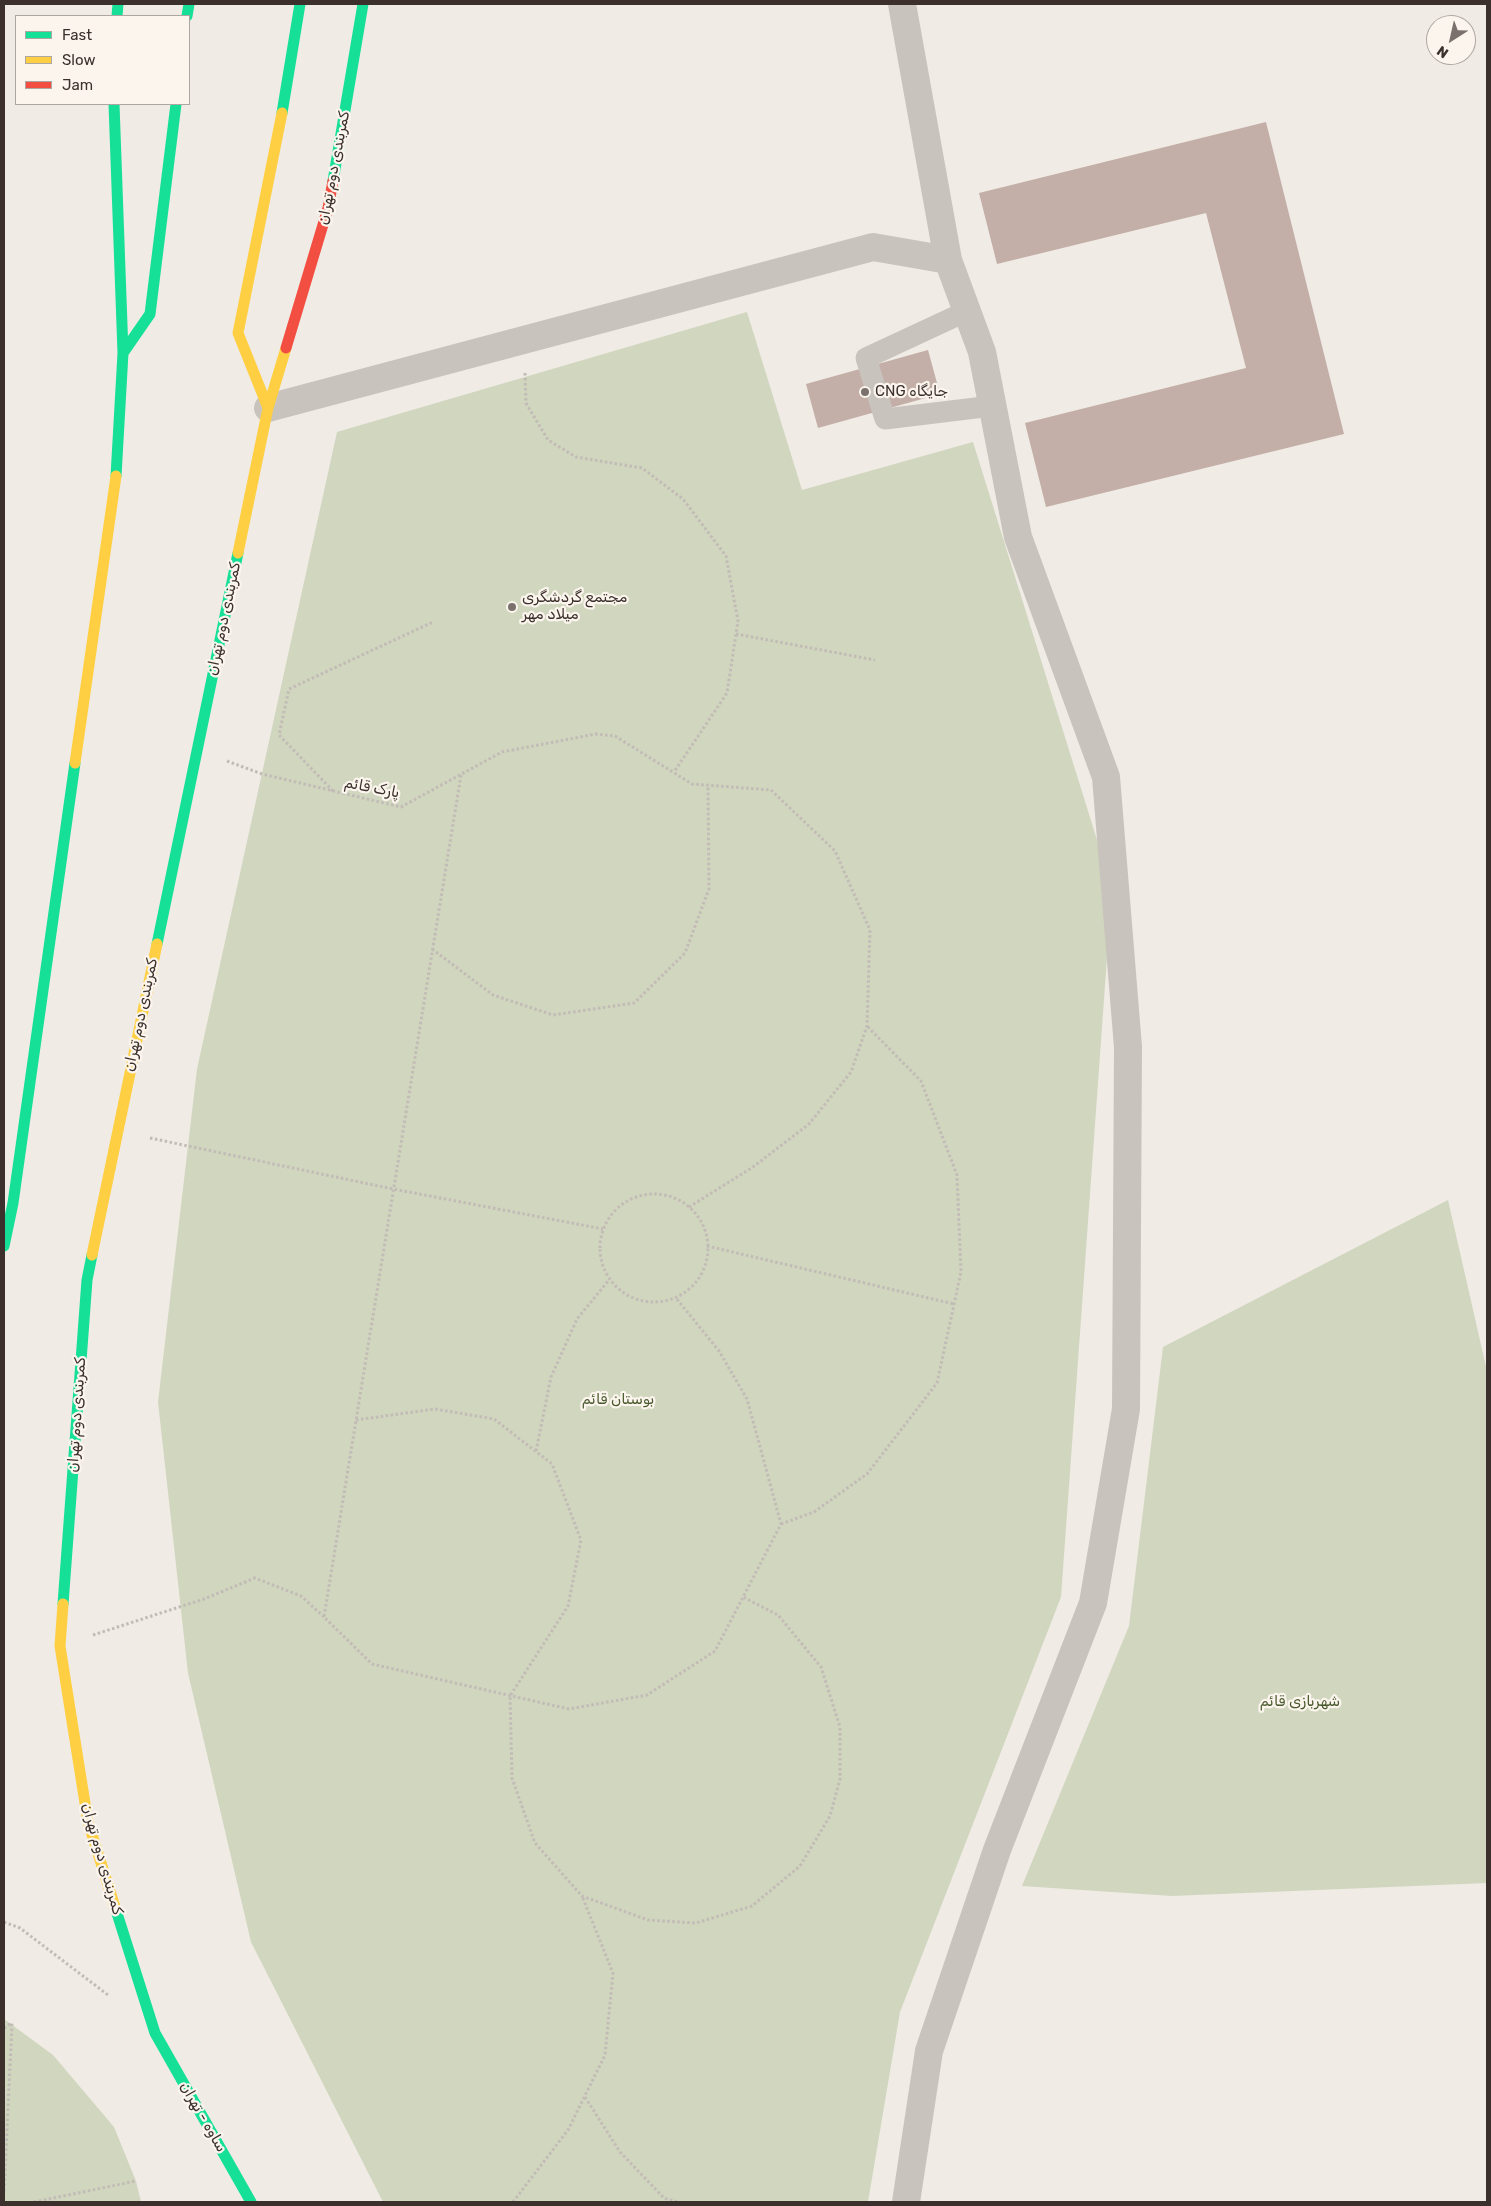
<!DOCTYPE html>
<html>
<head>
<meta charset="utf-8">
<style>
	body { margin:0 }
	#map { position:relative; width:1491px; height:2206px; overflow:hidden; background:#f0ebe5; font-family:Rubik,sans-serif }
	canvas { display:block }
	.frame { position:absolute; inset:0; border:5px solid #3b302b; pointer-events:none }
	.legend { position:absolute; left:15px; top:15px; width:175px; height:90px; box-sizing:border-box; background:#fbf5ee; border:1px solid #aea6a0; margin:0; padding:6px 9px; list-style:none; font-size:15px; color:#3b302b }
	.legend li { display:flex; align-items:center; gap:10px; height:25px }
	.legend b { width:25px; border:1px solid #aea6a0 }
	.north { position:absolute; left:1426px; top:15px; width:50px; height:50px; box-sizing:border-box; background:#fbf5ee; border:1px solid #aea6a0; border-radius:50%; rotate:215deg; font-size:14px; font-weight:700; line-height:20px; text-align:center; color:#3b302b }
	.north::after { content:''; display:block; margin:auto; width:18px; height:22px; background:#7a716c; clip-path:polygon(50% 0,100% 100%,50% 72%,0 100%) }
</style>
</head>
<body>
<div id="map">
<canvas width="1491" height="2206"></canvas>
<div class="frame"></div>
<ul class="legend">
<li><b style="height:6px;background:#16e098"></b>Fast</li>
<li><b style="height:6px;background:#ffcf43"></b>Slow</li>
<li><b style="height:6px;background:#f24e42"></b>Jam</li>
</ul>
<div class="north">N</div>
</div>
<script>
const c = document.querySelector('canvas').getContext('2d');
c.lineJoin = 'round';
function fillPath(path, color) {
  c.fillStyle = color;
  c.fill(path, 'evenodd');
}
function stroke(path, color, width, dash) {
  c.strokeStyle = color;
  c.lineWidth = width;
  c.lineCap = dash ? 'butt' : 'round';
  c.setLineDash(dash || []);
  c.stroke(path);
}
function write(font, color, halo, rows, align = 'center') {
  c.font = font + ' Rubik,Cairo,sans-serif';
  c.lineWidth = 4.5;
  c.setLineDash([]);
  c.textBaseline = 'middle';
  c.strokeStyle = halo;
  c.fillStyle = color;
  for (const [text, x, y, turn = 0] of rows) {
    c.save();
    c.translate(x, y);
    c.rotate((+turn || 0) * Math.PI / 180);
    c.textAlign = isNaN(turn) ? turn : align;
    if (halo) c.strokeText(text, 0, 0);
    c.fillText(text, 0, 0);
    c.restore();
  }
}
const green = new Path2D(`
	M747,312L802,490L973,442L1112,888L1061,1597L900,2012L868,2202H383L251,1942L188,1673L158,1402L197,1069L337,432Z
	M1448,1200L1487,1371V1883L1172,1896L1022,1886L1129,1626L1163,1347Z
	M4,2019L53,2055L114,2127L136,2181L141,2202H4Z`);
const building = new Path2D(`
	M1266,122L1344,434L1046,507L1025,423L1246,368L1206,213L997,264L979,193Z
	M928,350L940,394L818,428L806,384Z`);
const path = new Path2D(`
	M525,373L526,403L548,440L576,457L642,468L683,499L726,556L738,621L727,693L674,772
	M736,634L875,660
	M227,761L262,774L401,807L502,752L596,734L615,736L692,784L771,790L835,851L870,930L867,1026L851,1072L809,1124L753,1167L689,1207
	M461,775L324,1617L372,1664L569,1709L647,1695L715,1651L781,1524L747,1399L719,1351L676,1298
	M333,791L279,735L289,689L433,622
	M432,949L493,995L553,1015L634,1003L685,953L709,889L708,785
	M150,1138L393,1189L603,1229
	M600 1248a54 54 0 1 1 108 0a54 54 0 1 1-108 0Z
	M707,1246L954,1304
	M356,1420L435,1409L494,1419L552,1464L581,1540L568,1606L510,1696L512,1778L535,1843L582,1896L648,1920L696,1923L752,1906L800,1866L830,1816L840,1779V1727L821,1667L778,1615L743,1597
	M536,1451L551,1377L577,1319L609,1280
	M781,1524L814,1512L867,1474L937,1383L961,1272L957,1175L921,1081L867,1026
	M93,1635L204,1599L255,1578L301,1596L324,1617
	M4,1922L20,1928L108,1995
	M4,2028L12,2023L4,2194
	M585,2097L620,2152L664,2198L677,2202
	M34,2202L136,2181
	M513,2202L568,2130L605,2055L613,1973L582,1896`);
const lane = new Path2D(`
	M967,311L866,358L885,419L992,406`);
const street = new Path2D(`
	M902,4L948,260
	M268,408L873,247L948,260L982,352L1018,537L1106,777L1128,1047L1126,1409L1093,1603L997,1850L929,2051L906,2202`);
const fast = new Path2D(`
	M117,16L118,4
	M187,16L189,4
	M114,104L123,353L116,476
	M282,113L300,4
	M333,181L363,4
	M123,353L150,314L176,104
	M157,944L238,553
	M4,1246L13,1203L75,763
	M63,1604L87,1280L92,1255
	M115,1907L155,2033L251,2202`);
const slow = new Path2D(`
	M268,408L238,333L282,113
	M238,553L268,408L286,348
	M75,763L116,476
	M92,1255L157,944
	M63,1604L60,1646L88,1822L115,1907`);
const jam = new Path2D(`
	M286,348L328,208L333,181`);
const markers = [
	[865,392,5,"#7a716c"],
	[512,607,5,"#7a716c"]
];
const streetNames = [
	["کمربندی دوم تهران",334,168,-79],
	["کمربندی دوم تهران",224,619,-78],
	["پارک قائم",372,788,11],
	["کمربندی دوم تهران",141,1015,-78],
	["کمربندی دوم تهران",77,1415,-86],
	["کمربندی دوم تهران",102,1859,74],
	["ساوه - تهران",203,2117,60]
];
const poiNames = [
	["CNG جایگاه",875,392],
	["مجتمع گردشگری",522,598],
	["میلاد مهر",522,615]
];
const parkNames = [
	["بوستان قائم",618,1400],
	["شهربازی قائم",1300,1702]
];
fillPath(green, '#d1d6bf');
fillPath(building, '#c3afa7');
stroke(path, '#c2bbb6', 3, [2.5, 2.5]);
stroke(lane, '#c9c3be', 21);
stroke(street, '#c9c3be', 28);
stroke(fast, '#16e098', 11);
stroke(slow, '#ffcf43', 11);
stroke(jam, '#f24e42', 11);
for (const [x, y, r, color] of markers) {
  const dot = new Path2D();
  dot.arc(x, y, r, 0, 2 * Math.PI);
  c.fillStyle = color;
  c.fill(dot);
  stroke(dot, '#fbf5ee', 2);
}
write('15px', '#3b302b', '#fbf5ee', streetNames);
write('15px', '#3b302b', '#fbf5ee', poiNames, 'left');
write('15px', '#4a5a2e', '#fbf5ee', parkNames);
</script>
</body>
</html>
